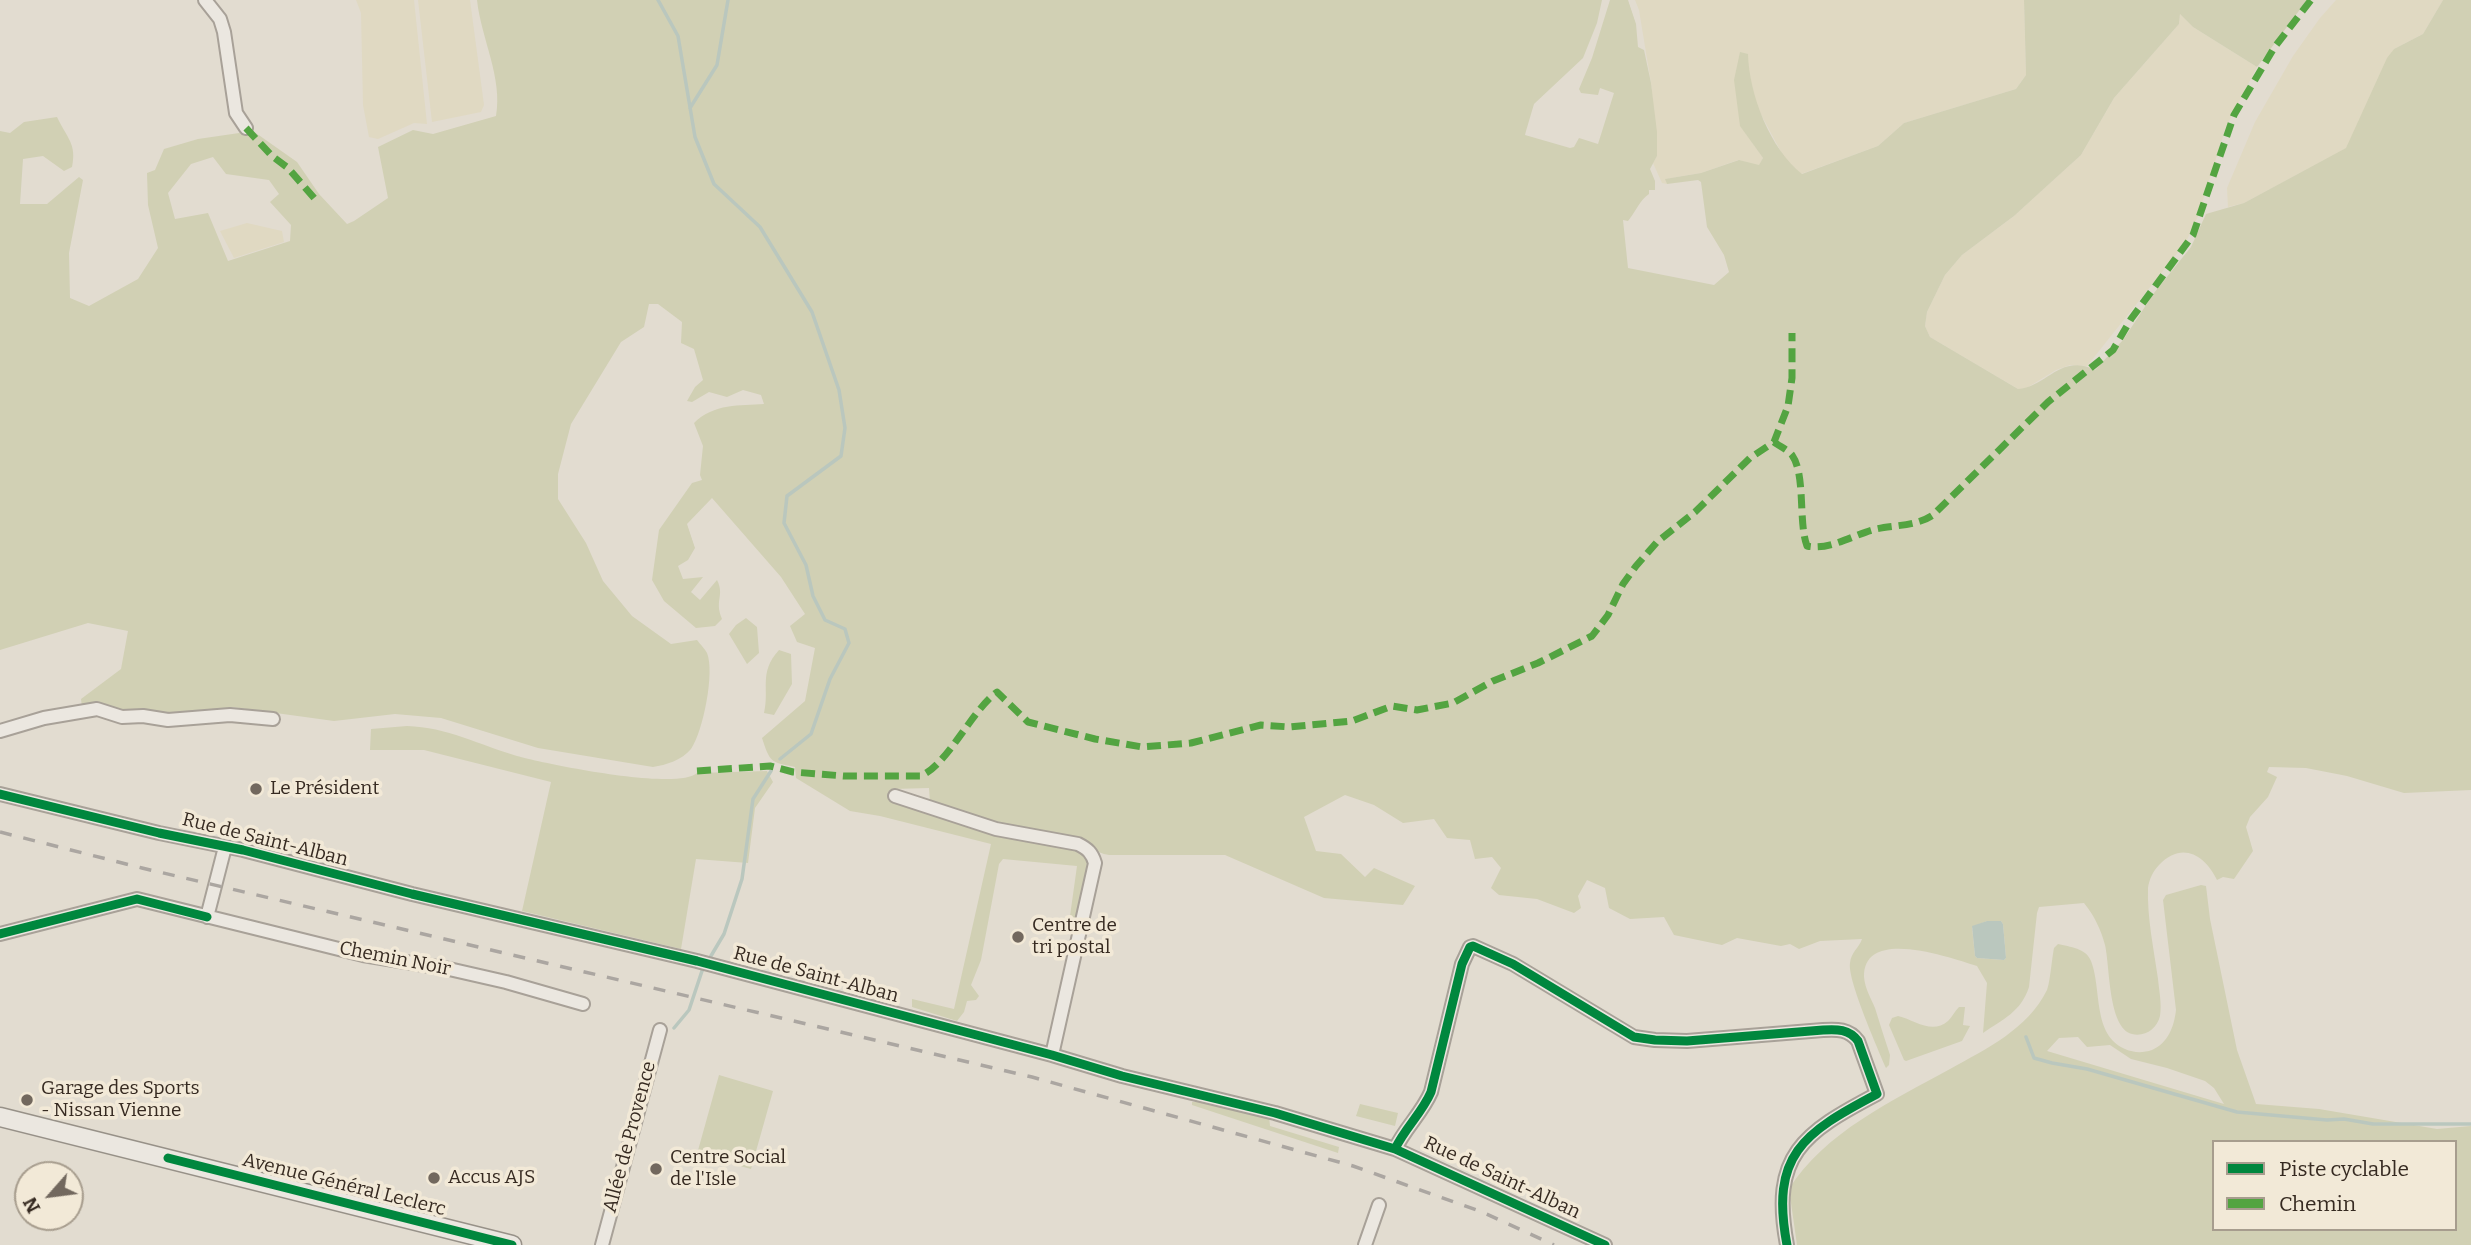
<!DOCTYPE html>
<html>
<head>
<meta charset="utf-8">
<style>
	body { margin:0 }
	#map { position:relative; width:2471px; height:1245px; overflow:hidden; background:#e2dcd0; font-family:Bitter,serif }
	canvas { display:block }
	.legend { position:absolute; left:2212px; top:1140px; width:245px; height:91px; box-sizing:border-box; background:#f2e9d7; border:2px solid #a79d8e; margin:0; padding:9px 12px; list-style:none; font-size:21px; color:#362a21 }
	.legend li { display:flex; align-items:center; gap:14px; height:35px }
	.legend b { width:35px; border:2px solid #a79d8e }
	.north { position:absolute; left:14px; top:1161px; width:70px; height:70px; box-sizing:border-box; background:#f2e9d7; border:2px solid #a79d8e; border-radius:50%; rotate:242deg; font-size:19px; font-weight:700; line-height:28px; text-align:center; color:#362a21 }
	.north::after { content:''; display:block; margin:auto; width:24px; height:32px; background:#72685e; clip-path:polygon(50% 0,100% 100%,50% 72%,0 100%) }
</style>
</head>
<body>
<div id="map">
<canvas width="2471" height="1245"></canvas>
<ul class="legend">
<li><b style="height:9px;background:#00873e"></b>Piste cyclable</li>
<li><b style="height:9px;background:#53a441"></b>Chemin</li>
</ul>
<div class="north">N</div>
</div>
<script>
const c = document.querySelector('canvas').getContext('2d');
c.lineJoin = 'round';
function fillPath(path, color) {
  c.fillStyle = color;
  c.fill(path, 'evenodd');
}
function stroke(path, color, width, dash) {
  c.strokeStyle = color;
  c.lineWidth = width;
  c.lineCap = dash ? 'butt' : 'round';
  c.setLineDash(dash || []);
  c.stroke(path);
}
function write(font, color, halo, rows, align = 'center') {
  c.font = font + ' Bitter,serif';
  c.lineWidth = 7;
  c.setLineDash([]);
  c.textBaseline = 'middle';
  c.strokeStyle = halo;
  c.fillStyle = color;
  for (const [text, x, y, turn = 0] of rows) {
    c.save();
    c.translate(x, y);
    c.rotate((+turn || 0) * Math.PI / 180);
    c.textAlign = isNaN(turn) ? turn : align;
    if (halo) c.strokeText(text, 0, 0);
    c.fillText(text, 0, 0);
    c.restore();
  }
}
const farmland = new Path2D(`
	M356,0H414L427,124L414,123L378,139L369,137L363,105L361,13Z
	M418,0H470L484,105L481,112L432,122Z
	M1635,0H2024L2026,75L2016,89L1904,123L1878,146L1801,174L1787,163L1757,107L1748,73V54L1740,125L1763,158L1759,166L1738,160L1701,173L1666,179L1667,184L1662,183L1653,163L1657,156L1651,83L1639,10Z
	M2336,0H2443L2423,34L2394,49L2347,148L2244,203L2228,207L2227,188L2255,122L2293,56L2320,18Z
	M2180,14L2193,27L2257,67L2226,127L2198,216L2186,242L2087,366L2070,365L2056,370L2025,389H2018L1930,337L1925,326L1927,312L1945,275L1962,255L2014,216L2081,155L2114,98L2179,24Z
	M247,223L282,231L284,242L234,258L220,231Z`);
const green = new Path2D(`
	M477,0H1602L1597,23L1583,58L1534,104L1526,131L1525,135L1570,148L1574,147L1579,138L1598,144L1614,93L1600,88L1598,95L1581,93L1579,89L1592,58L1610,0H1628L1636,24L1638,47L1644,50L1651,83L1657,132V156L1650,169L1655,181V190H1649V194C1640,200 1636,211 1628,221L1623,220L1628,268L1714,285L1729,272L1724,255L1707,227L1701,182L1698,180L1667,184L1665,179L1701,173L1739,160L1759,165L1763,158L1740,126L1734,80L1740,52L1748,54C1749,94 1770,149 1802,174L1878,146L1904,123L2016,89L2026,75L2024,0H2307L2257,67L2193,27L2180,14L2179,24L2114,98L2081,155L2014,216L1962,255L1945,275L1927,312L1925,326L1930,337L2018,389C2047,387 2060,353 2095,370L2123,340L2154,293L2191,247L2206,214L2244,203L2346,148L2387,58L2394,49L2423,34L2443,0H2471V790L2404,793L2347,776L2306,768L2269,767L2267,772L2277,777L2268,797L2250,817L2246,827L2253,851L2234,879L2223,877L2217,880C2205,855 2182,841 2159,865C2153,871 2149,880 2148,888C2147,918 2154,950 2158,979C2159,990 2162,1004 2160,1016C2157,1029 2145,1037 2132,1034C2108,1028 2110,966 2105,945C2101,930 2094,915 2084,903L2039,907L2037,913L2029,987C2021,1012 2003,1019 1983,1033L1987,983L1977,966C1951,958 1863,926 1864,977C1865,989 1871,998 1875,1008C1880,1024 1885,1040 1890,1055L1889,1065L1886,1068C1878,1049 1847,979 1850,963C1851,952 1859,948 1862,939L1820,941L1799,949L1790,944L1781,946L1737,938L1722,945L1674,935L1664,917L1630,919L1609,908L1605,888L1587,880L1578,896L1581,908L1574,913L1537,899L1499,895L1491,888L1501,868L1492,857L1475,859L1470,840L1447,838L1434,819L1403,823L1374,805L1345,795L1304,817L1316,851L1341,854L1365,877L1374,868L1415,886L1403,905L1324,898L1225,855H1109C1095,853 1087,844 1074,839L993,825L930,802L929,788L893,789L890,798L996,832L1076,845C1085,850 1089,856 1091,866L1076,921L1072,923L1070,916L1077,866L1003,859L999,864L981,960L971,985L979,996L976,1000L967,1001L964,1012L957,1021L912,1007V999L954,1009L991,844L880,816L850,811L796,778L795,767C770,762 770,762 762,738L805,701L815,648L797,642L790,626L805,614L781,577L712,498L687,524L695,548L688,560L678,566L683,579L703,577L691,592L700,600L717,580C725,596 714,600 722,619L715,626L696,628L664,601L652,580L659,530L692,483L702,480L700,475L703,446L694,423C714,403 740,406 764,404L761,395L743,390L727,397L709,392L692,402L687,401L695,387L703,380L694,349L681,343L682,322L658,304H649L644,327L621,342L571,424L558,474V499L586,543L603,581L632,616L671,644L697,640C700,644 705,649 707,653C715,672 703,732 691,749C682,760 666,765 653,767L538,748L441,718L395,714L334,721L232,707L176,716L143,710L121,711L100,706L82,707L81,699L121,669L128,631L88,623L0,650V131L10,133L24,122L57,117C67,138 77,144 72,167L64,171L43,156L23,159L20,204H47L79,177L83,180L69,253L70,298L89,306L138,279L158,248L148,205L147,173L155,170L164,149L198,139L253,131L297,162L319,194L347,224L354,221L388,198L378,147L413,130L433,134L496,116C503,78 481,38 477,0ZM213,157L226,174L269,180L279,194L270,202L291,225L290,241L228,261L208,213L175,219L168,193L191,164ZM1987,921H2001L2003,924L2006,958L2004,960L1977,958L1975,956L1972,927Z
	M746,618L757,627L759,653L747,664L729,634L736,625Z
	M779,650L791,654L792,684L774,715L764,713C770,689 758,673 779,650Z
	M407,726C447,727 479,745 517,756C546,764 677,791 697,773L767,771L773,782L755,808L748,863L696,859L681,949L522,911L551,782L424,750H370L371,729Z
	M2201,885L2206,886L2210,919L2237,1050L2256,1104L2319,1109L2437,1129L2471,1126V1245H1797L1789,1189C1825,1132 1892,1101 1950,1069C1986,1049 2028,1029 2047,990C2050,983 2052,958 2054,948L2058,944C2070,947 2086,948 2091,961C2102,989 2092,1035 2125,1049C2134,1053 2143,1053 2152,1050C2168,1043 2174,1027 2176,1010L2163,900L2166,895ZM2078,1037L2087,1047L2110,1045L2131,1059L2167,1068L2205,1081L2214,1088L2224,1104L2047,1051L2059,1038ZM2214,1142H2455V1229H2214Z
	M1959,1007H1965L1963,1025L1970,1026L1962,1041L1906,1061L1904,1060L1889,1025L1892,1018L1898,1016C1915,1020 1932,1035 1948,1021C1952,1017 1955,1011 1959,1007Z
	M719,1075L773,1091L751,1169L697,1154Z
	M1192,1102H1205L1269,1116L1270,1126L1339,1147L1338,1153L1192,1105Z
	M1360,1104L1398,1113L1395,1126L1356,1116Z`);
const water = new Path2D(`
	M1987,921H2001L2003,924L2006,958L2004,960L1977,958L1975,956L1972,926Z`);
const stream = new Path2D(`
	M658,0L678,36L695,137L714,184L760,227L812,312L839,390L845,428L841,456L787,496L784,523L806,565L813,596L825,620L845,629L849,643L830,679L811,734L780,759
	M690,108L717,65L728,0
	M674,1028L689,1010L702,971L724,934L742,879L753,799L771,771
	M2026,1037L2034,1058L2052,1063L2087,1069L2237,1112L2327,1120L2344,1119L2373,1124H2471`);
const street = new Path2D(`
	M205,0L220,19L224,32L236,113L246,128
	M0,731L44,718L97,709L122,717L143,716L168,720L230,715L273,719
	M0,794L159,833L243,850L412,894L697,961L1052,1055L1122,1076L1275,1113L1395,1149L1605,1245
	M895,796L996,829L1078,844C1088,849 1092,853 1095,863L1052,1055
	M207,917L225,847
	M0,934L137,899L363,955L449,969L506,982L583,1004
	M1395,1149C1405,1128 1422,1113 1431,1092L1462,964L1470,947L1473,946L1513,964L1634,1037L1655,1040L1687,1041L1823,1030C1837,1029 1849,1029 1858,1041L1877,1094C1803,1133 1770,1155 1787,1245
	M602,1245L660,1030
	M1365,1245L1379,1205`);
const secondary = new Path2D(`
	M0,1117L512,1245`);
const rail = new Path2D(`
	M0,832L142,868L1032,1077L1353,1166L1482,1212L1554,1245`);
const quiet = new Path2D(`
	M246,128L272,156L288,168L315,199
	M1774,442C1779,446 1788,450 1792,455C1806,475 1798,522 1807,546C1829,551 1855,534 1876,529C1895,525 1917,526 1933,515L2048,402L2113,350L2131,319L2193,235L2234,115L2274,48L2311,0
	M697,771L770,766L793,772L844,776H920C946,767 972,710 997,692L1028,722L1095,739L1142,747L1191,743L1261,725L1290,727L1352,721L1392,706L1417,710L1453,703L1493,681L1538,663L1592,636L1608,615L1623,584L1636,566L1657,542L1695,512L1750,458L1774,442L1788,406L1792,378V333`);
const cycleway = new Path2D(`
	M0,794L159,833L243,850L412,894L697,961L1052,1055L1122,1076L1275,1113L1395,1149L1605,1245
	M0,934L137,899L207,917
	M1395,1149C1405,1128 1422,1113 1431,1092L1462,964L1470,947L1473,946L1513,964L1634,1037L1655,1040L1687,1041L1823,1030C1837,1029 1849,1029 1858,1041L1877,1094C1803,1133 1770,1155 1787,1245
	M168,1158L512,1245`);
const markers = [
	[256,789,7,"#72685e"],
	[1018,937,7,"#72685e"],
	[27,1100,7,"#72685e"],
	[656,1169,7,"#72685e"],
	[434,1178,7,"#72685e"]
];
const poiNames = [
	["Le Président",270,789],
	["Centre de",1032,926],
	["tri postal",1032,948],
	["Garage des Sports",41,1089],
	["- Nissan Vienne",41,1111],
	["Centre Social",670,1158],
	["de l'Isle",670,1180],
	["Accus AJS",448,1178]
];
const streetNames = [
	["Rue de Saint-Alban",265,840,14],
	["Chemin Noir",395,959,11],
	["Rue de Saint-Alban",816,975,15],
	["Allée de Provence",630,1137,-75],
	["Rue de Saint-Alban",1502,1178,25],
	["Avenue Général Leclerc",344,1185,14]
];
fillPath(farmland, '#e0d9c2');
fillPath(green, '#d1d0b4');
fillPath(water, '#bac7be');
stroke(stream, '#bac7be', 3.5);
stroke(street, '#a8a198', 16);
stroke(secondary, '#979188', 21);
stroke(street, '#ebe7e0', 12);
stroke(secondary, '#ebe7e0', 18);
stroke(rail, '#aba6a1', 3.5, [12, 12]);
stroke(quiet, '#53a441', 7, [14, 7]);
stroke(cycleway, '#00873e', 9);
for (const [x, y, r, color] of markers) {
  const dot = new Path2D();
  dot.arc(x, y, r, 0, 2 * Math.PI);
  c.fillStyle = color;
  c.fill(dot);
  stroke(dot, '#f2e9d7', 2.5);
}
write('19px', '#362a21', '#f2e9d7', poiNames, 'left');
write('19px', '#362a21', '#f2e9d7', streetNames);
</script>
</body>
</html>
